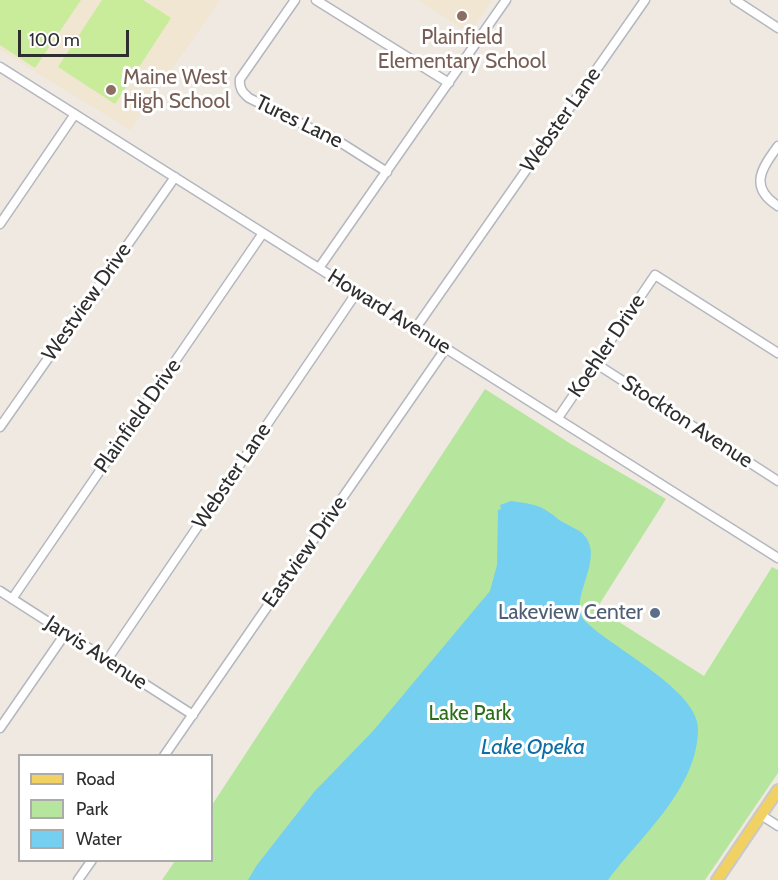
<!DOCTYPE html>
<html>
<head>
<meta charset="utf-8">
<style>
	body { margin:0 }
	#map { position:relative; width:778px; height:880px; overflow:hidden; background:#efe9e1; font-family:Cabin,sans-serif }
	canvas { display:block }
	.legend { position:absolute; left:18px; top:754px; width:195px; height:108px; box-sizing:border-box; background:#fff; border:2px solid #ababab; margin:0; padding:8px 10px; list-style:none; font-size:18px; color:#2e2e2e }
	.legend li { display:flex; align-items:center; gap:12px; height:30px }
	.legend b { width:30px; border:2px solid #ababab }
	.scale { position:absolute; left:18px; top:30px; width:111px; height:27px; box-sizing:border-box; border:3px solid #2e2e2e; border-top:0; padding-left:8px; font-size:18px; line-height:21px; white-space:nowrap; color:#2e2e2e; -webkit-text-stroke:4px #fff; paint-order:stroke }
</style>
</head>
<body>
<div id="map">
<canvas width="778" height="880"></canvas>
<ul class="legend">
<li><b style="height:8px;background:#f2d163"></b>Road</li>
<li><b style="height:16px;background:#b6e59e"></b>Park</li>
<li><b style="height:16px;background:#75cff0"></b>Water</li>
</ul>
<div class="scale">100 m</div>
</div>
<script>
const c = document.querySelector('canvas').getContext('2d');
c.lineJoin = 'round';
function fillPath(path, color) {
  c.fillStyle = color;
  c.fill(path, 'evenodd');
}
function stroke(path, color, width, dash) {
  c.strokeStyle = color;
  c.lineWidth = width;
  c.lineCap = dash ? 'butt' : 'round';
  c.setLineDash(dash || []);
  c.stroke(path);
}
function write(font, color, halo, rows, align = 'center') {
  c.font = font + ' Cabin,sans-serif';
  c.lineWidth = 6;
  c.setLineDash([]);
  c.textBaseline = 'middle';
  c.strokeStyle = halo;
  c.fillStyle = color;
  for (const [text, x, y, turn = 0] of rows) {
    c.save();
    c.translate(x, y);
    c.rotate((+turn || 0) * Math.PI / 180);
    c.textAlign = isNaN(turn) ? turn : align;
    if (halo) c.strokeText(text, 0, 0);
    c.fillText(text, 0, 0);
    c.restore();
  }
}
const education = new Path2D(`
	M0,0H220L130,130L0,50Z
	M418,0H492L469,33Z`);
const green = new Path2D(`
	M485,389L571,444L666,499L597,608L704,676L772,567L778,570V773L705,880H162L175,861L212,860V805Z`);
const pitch = new Path2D(`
	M0,0H81L35,68L0,45Z
	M102,0H143L171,18L115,104L58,67Z`);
const water = new Path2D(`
	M511,501C525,503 539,504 550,513C554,515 557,519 561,521C567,525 575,528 581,532C610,557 564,600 586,622C612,648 700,691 698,730C697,789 641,836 608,880H248L257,865L314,792L373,731L490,591L497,565L498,510L501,509L500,505Z`);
const minor = new Path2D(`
	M295,0L240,79C239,88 242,92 249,98L343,144L387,172
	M316,0L449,83
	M735,0L778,28
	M0,67L778,558
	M778,146C762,168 748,187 778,206
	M0,224L75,114
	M319,268L506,0
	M415,329L645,0
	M595,363L778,481
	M558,418L655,275L778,353
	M0,427L175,177
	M0,591L193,715
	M12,599L263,233
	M107,660L357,292
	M0,728L65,634
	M164,756L446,348
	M761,815L778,826
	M78,880L92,860`);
const major = new Path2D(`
	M717,880L778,790`);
const markers = [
	[462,16,6,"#8d6e63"],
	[111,90,6,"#8d6e63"],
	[655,613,6,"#5c6f8a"]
];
const educationNames = [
	["Plainfield",462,38],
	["Elementary School",462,62],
	["Maine West",123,78,"left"],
	["High School",123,102,"left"]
];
const streetNames = [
	["Webster Lane",561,120,-55],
	["Tures Lane",299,122,26],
	["Westview Drive",87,302,-55],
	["Howard Avenue",389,312,32],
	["Koehler Drive",607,346,-56],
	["Plainfield Drive",138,416,-55],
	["Stockton Avenue",687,422,33],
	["Webster Lane",232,476,-56],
	["Eastview Drive",305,552,-55],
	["Jarvis Avenue",96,653,33]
];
const serviceNames = [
	["Lakeview Center",643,613]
];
const parkNames = [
	["Lake Park",470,714]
];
const waterNames = [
	["Lake Opeka",533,748]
];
fillPath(education, '#f0e6d1');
fillPath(green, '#b6e59e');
fillPath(pitch, '#c9ec9a');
fillPath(water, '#75cff0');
stroke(minor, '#b4b7c1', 11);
stroke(major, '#c9c9c9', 14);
stroke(minor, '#fff', 8);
stroke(major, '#f2d163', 10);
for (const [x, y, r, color] of markers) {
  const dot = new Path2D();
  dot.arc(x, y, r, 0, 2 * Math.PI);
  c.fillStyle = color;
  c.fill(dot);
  stroke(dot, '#fff', 2);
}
write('21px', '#785e54', '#fff', educationNames);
write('21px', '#2e2e2e', '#fff', streetNames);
write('21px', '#4e5e75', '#fff', serviceNames, 'right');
write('21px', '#2c6e1b', '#fff', parkNames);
write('italic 22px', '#0d6fa3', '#fff', waterNames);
</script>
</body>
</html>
